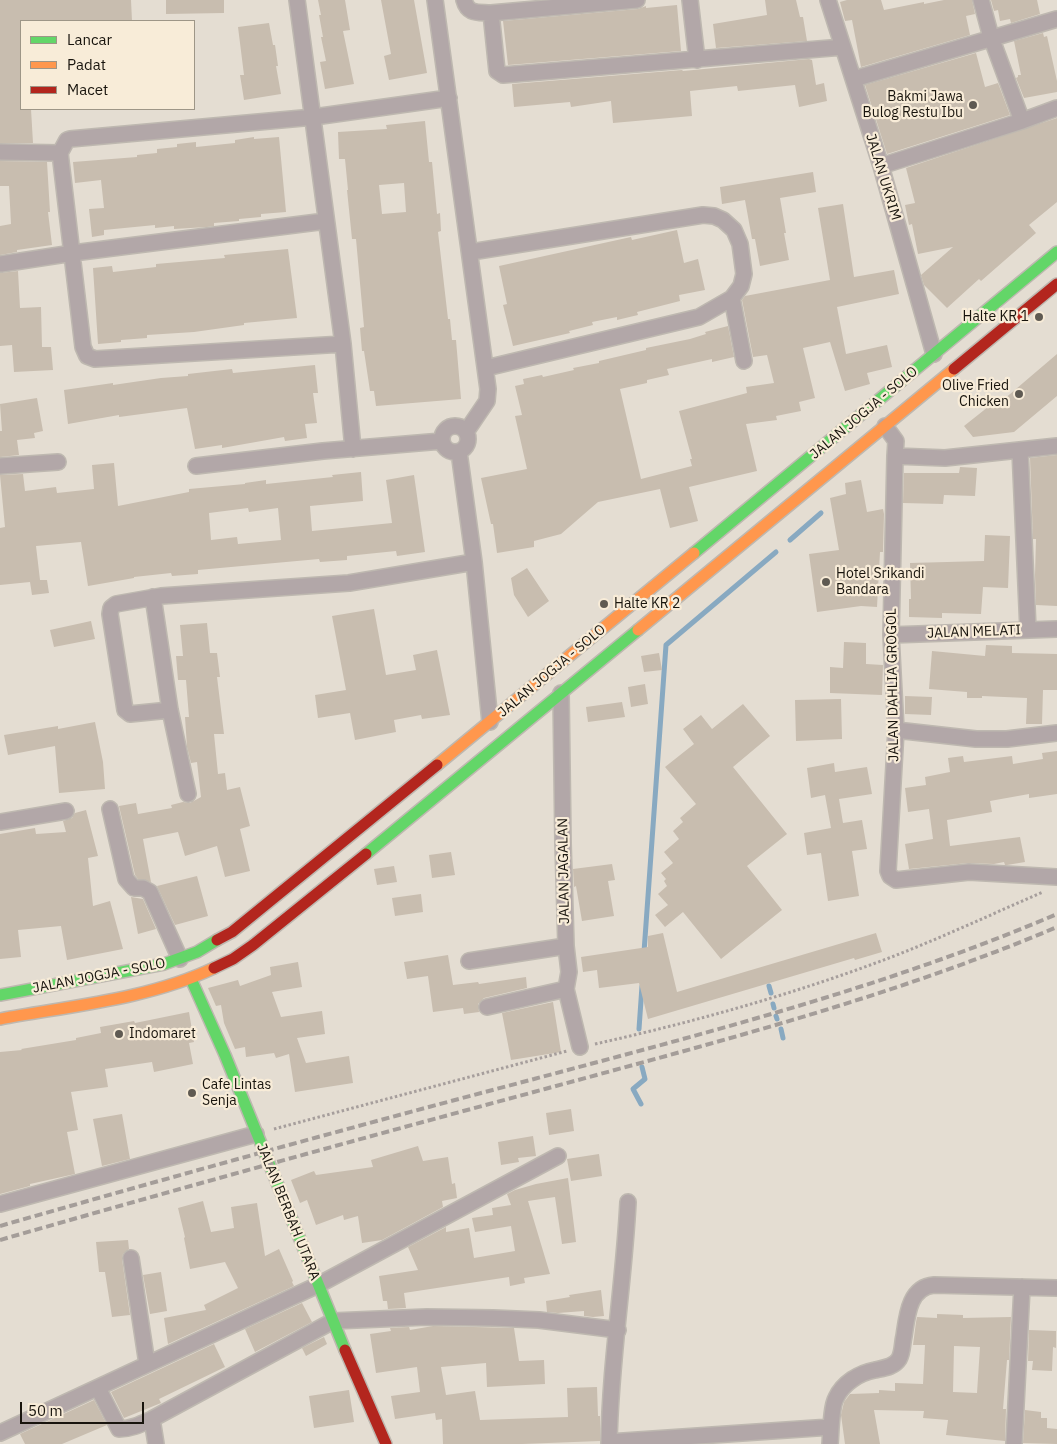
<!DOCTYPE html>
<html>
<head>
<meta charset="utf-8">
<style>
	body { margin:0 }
	#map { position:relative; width:1057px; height:1444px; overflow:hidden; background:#e4ddd2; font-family:"IBM Plex Sans",sans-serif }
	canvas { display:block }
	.legend { position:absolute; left:20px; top:20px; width:175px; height:90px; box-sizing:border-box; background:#f8ecd8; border:1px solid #9e9687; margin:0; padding:6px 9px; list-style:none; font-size:15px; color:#18140d }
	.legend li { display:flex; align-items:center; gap:10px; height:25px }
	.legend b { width:25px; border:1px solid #9e9687 }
	.scale { position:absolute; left:20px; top:1402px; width:124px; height:22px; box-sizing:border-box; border:2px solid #18140d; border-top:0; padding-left:6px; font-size:15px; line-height:18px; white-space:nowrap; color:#18140d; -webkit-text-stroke:4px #f8ecd8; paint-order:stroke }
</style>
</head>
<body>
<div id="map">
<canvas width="1057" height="1444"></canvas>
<ul class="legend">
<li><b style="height:6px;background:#63d668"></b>Lancar</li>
<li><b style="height:6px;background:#ff974d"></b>Padat</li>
<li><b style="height:6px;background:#b3261e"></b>Macet</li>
</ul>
<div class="scale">50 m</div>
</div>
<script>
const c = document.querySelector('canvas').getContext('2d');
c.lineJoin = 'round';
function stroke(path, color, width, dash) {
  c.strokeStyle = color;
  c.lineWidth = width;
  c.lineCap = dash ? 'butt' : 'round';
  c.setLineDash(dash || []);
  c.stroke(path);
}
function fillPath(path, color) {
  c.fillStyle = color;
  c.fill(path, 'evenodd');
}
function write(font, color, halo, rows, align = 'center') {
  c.font = font + ' "IBM Plex Sans",sans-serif';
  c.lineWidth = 4.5;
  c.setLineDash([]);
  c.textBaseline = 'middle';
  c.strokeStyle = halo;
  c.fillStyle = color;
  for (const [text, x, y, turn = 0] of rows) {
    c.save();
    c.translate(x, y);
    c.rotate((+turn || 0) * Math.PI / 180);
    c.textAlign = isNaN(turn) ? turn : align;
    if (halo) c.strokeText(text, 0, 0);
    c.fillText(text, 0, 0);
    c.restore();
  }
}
const stream = new Path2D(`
	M790,540L821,513
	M644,952L666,645L776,552
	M769,986L771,993
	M773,1004L774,1008
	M776,1016L777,1019
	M639,1029L642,986
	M781,1029L783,1038
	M641,1104L633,1089L645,1079L642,1067`);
const building = new Path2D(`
	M0,0H131L132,21H21V109H31L33,143H0Z
	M166,0H224V13L166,14Z
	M318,0H345L350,30L343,31L354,84L325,89L320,62L326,61L321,37H323L319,15H321Z
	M381,0H414L427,73L389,80L384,56L391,54Z
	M765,0H796L800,17H803L807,41L716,48L713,24L767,15Z
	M847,0H881L884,10L924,2V4L944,0H972L975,14L966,16L970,35L861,67L852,20L845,21L840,2Z
	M991,0H1037L1040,14L1011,23L1010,19L1000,21L998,10L994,11Z
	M677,5L681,51L508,65L503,21L638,9L646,6V8Z
	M269,23L273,45H275L278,66H276L281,94L244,100L240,75H244L238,27Z
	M1043,33L1044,37L1047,36L1057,81V92L1024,98L1016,78L1018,77V75H1021L1014,41Z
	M976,53L985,87L998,83L1010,115L887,154L865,85Z
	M809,59L812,60L816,85L824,83L827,101L799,107L795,85L738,91L737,86L690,91L692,116L613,123L611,101L571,107L570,102L514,107L512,84L682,70L683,71Z
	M1057,118V202L1029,225L1036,233L981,281L979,279L947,308L924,285L921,275L953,247L918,254L912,224L909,225L905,205L915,203L906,168Z
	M425,121L429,162H432L437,214L440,213L441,231L438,232L448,319H450L452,340H456L461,399L376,406L374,391H370L364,351H362L360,328L364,327L356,239H352L347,190H348L345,159H339L338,132L387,129L386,125ZM404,183L406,212L382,214L379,185Z
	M254,137V139L279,137L286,212L261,214V217L239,219V221L214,223V226L207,227L174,229V226L155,228V225L104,230V235L92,237L89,209L104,208L101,180L75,183L73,162L137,157V155L157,153V149L177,147V144L196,142V147L235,143V140Z
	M0,161L47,162L50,212H48L52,245L17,250V252L0,255V226L11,224L9,186H0Z
	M813,172L816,192L780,198L786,233H784L789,260L760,266L755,239H752L745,200L722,204L720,187Z
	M843,204L854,277L894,270L899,294L837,307L846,354L887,345L892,367L867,373L870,384L845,391L830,342L803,348L815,398L799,402L801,411L776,416L777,420L746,424L757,471L689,487L698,521L670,528L660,489L598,502L561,534L534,541V547L497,553L493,524H491L481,478L527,469L515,416L522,415L515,386L524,384L523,379L542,375L543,377L574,370L573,368L599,363V361L646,350V348L690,339L706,334L705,332L728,326L734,357L712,362V359L667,369L669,375L647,380V383L620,389L641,479L692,466L690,459H692L679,411L747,393L746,387L774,383L767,355L753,357L742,300L745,296L830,280L818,208Z
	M677,230L684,263L698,259L705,290L679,295L680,301L637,312L638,315L617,320V317L592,322L593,325L569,331L570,333L513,346L503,305L507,304L499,266L631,237L632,240Z
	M288,249L297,318L244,323V325L194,332L147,335V338L121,340V342L98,344L93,268L112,266L113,272L156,267V264L225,258L224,255Z
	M18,271L20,308L41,307L42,347H51L53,370L14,372L12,345L0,346V273Z
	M1057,354V396L1014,432L973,437L964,426L993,403L996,406Z
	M315,365L318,393H313L317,423L305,424L307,438L285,441L284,437L222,448V445L195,449L187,408L119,417V415L68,424L64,390L113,383V385L161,378L188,376V374L232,369L233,373Z
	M37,398L43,431L34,433L35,438L17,440L19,455L0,457V431H2L0,404Z
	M1057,455V606L1036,605L1035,575L1036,539H1033L1030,458Z
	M114,463L118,506L189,492V489L245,484V483L266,480V484L333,477L332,475L361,472L363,501L310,506L312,531L392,523L386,480L414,475L425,552L397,556L396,551L347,556V560L320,562L319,559L198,570V574L172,576L171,573L134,577V578L88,586L81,542L36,546L40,580H47L49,593L32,595L30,582L0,585V528L5,527L0,475L23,474L25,491L56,487L57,493L94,489L92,465ZM248,508L249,512L278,508L281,540L238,544L237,537L211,540L209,513Z
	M960,467L977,468L975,496L944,495L943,504L903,503L904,473H959Z
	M861,480L867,512L883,509L884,514L883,552H880L877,607L861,606L817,612L809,554L839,550L830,498L846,494L845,483Z
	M985,535L1010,536L1008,588L983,587L981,614L942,613V618L909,617V599H911L910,563L984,561Z
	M527,568L549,601L528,617L514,595L511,578Z
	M374,609L386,675L416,670L413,655L437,650L450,715L422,719L421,715L394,720L396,732L355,740L350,713L318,718L315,695L346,690L332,616Z
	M91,621L95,639L54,647L50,630Z
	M207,623L210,653H217L220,677H217L224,734H214L218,774L225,773L227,790L240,787L250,826L240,829L250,871L225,877L217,846L185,856L178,832L143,839L151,882L138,879L135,875L119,806L136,803L138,814L172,808L171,805L183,802L190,803L201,797L197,762L191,763L187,747L185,717H189L186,680H178L176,656H183L180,625Z
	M844,642L866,643V664L883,665L882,695L830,693V667L843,668Z
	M986,645L1012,646V653L1057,654V690H1043L1042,724H1026L1027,698L982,696V698H967V692L929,689L932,651L985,656Z
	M659,653L662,670L644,672L641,656Z
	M645,684L648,704L631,707L628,687Z
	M905,696L932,697L931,715L905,714Z
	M841,699L842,739L796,741L795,700Z
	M622,702L625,717L588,722L586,707Z
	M743,704L770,736L733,767L787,834L747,866L782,910L721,959L683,912L665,927L655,915L668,905L658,894L667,886L664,881L666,879L661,873L673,863L664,852L679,839L673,831L683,822L680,818L696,804L665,767L694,744L683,729L701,715L712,729Z
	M95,722L103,762L105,789L59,793L55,746L8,755L4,735L58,726V729Z
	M1057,751V794L1029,798V794L990,801L992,812L947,820L950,846L1020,837L1025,862L1007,865H1005L1004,862L994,864L968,863L909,869L905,844L933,839L929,809L908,812L905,788L926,785L925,777L950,772L948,758L963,756L964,762L1012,756L1013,764L1043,759L1042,753Z
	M834,763L835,772L867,767L872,794L839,799L843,823L862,820L867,849L852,851L859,896L828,901L821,853L807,855L804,833L831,828L825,795L811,798L807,768Z
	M86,810L98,856L88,858L93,906L110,901L123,949L67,960L61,926L18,930L21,957L0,959V834L35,828L36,834L66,832L63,821L72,818L75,813Z
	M451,852L455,875L432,878L429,855Z
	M612,864L615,880L608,881L614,916L582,921L576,886L574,887L573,869Z
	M394,866L397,882L377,885L374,869Z
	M197,876L208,916L175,925L157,886Z
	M421,894L423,912L395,916L392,898Z
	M131,897L143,899L156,929L138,934Z
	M663,933L677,992L876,933L882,952L855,960L854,958L648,1019L639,983L599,988L597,970L583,972L581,957L648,947V936Z
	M448,955L453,985L478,982L479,984L526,977L527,988L484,998L478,1004L479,1012L464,1014L463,1008L433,1012L428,976L407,979L404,962Z
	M298,962L302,987L272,992L281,1017L322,1011L325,1034L297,1038L306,1063L349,1056L353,1083L295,1092L289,1054L276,1058L274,1053L246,1057L245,1047L235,1049L224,1023L221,1005L216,1006L208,988L238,980L240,986L271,975L270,967Z
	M553,1002L561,1052L511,1060L502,1013Z
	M189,1012L194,1042L189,1043L193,1064L154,1072L152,1062L105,1069L108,1087L71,1092L78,1130L67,1132L75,1174L30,1184V1186L0,1194V1052L22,1050L21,1049L76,1040V1038L101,1033L100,1027L134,1021L135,1023Z
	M571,1109L574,1131L549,1135L546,1113Z
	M122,1114L130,1159L102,1166L93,1119Z
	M533,1136L536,1156L518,1158L519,1162L501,1165L498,1142Z
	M418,1146L423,1161L448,1157L452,1184L455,1183L457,1198L442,1201L443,1207L382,1240L362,1243L358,1216L344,1220L343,1215L316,1225L307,1200L300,1203L291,1180L314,1171L316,1175L373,1167L371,1160Z
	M599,1154L602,1176L571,1181L567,1159Z
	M568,1178L576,1242L562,1244L555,1197L528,1201L550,1274L524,1278L525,1283L510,1286L509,1277L404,1293L406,1308L388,1309L387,1301H383L379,1276L418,1270L408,1247L446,1227V1232L469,1228L474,1258L515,1251L511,1226L475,1232L472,1218L493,1215L492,1208L511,1205L507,1194L515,1190L536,1184Z
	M203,1201L211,1232L234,1228L231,1207L257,1203L265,1256L279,1249L293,1281L292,1282L294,1286L168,1344L164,1318L206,1310L204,1305L238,1288L225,1262L190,1269L184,1238L185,1237L178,1208Z
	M128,1240L129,1249L123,1254L122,1259L130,1315L112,1317L105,1272H99L96,1242Z
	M161,1272L167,1311L150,1314L143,1275Z
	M601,1290L604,1316L593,1317L584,1316V1311L558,1313L547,1312L546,1301L570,1297L569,1295Z
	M302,1303L312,1322L255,1352L245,1329Z
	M937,1314L963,1315V1318L1011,1317L1009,1360H1007L1003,1409H1006L1005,1441L946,1435L948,1420L923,1418L924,1411L874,1410L880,1444H845L841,1415L844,1402L850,1394L879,1393V1390L895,1391V1383L923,1384L925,1345H913L916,1322L917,1317L937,1318ZM954,1346L980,1347L977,1393L953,1392Z
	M433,1326L514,1328L519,1361L544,1360L545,1384L487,1387L486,1363L441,1367L446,1395L475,1391L480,1420L568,1417L567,1388L597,1387L598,1416H600V1441L522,1444H443L442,1419L436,1420L435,1413L395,1419L391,1396L420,1392L417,1367L376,1373L370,1334L391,1331L390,1328L409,1327L410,1330Z
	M1029,1330L1056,1331V1348L1053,1347L1052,1371L1032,1370L1033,1361H1028Z
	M324,1337L327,1344L306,1356L302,1348Z
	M214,1344L225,1367L159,1399L161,1403L124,1418L111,1392Z
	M349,1390L354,1422L314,1428L309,1396Z
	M94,1400L107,1425L62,1444H25L20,1434Z
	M1025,1410L1041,1412V1418H1047V1428L1057,1429V1444L1023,1443Z`);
const path = new Path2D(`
	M595,1044C694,1022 794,994 889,958C941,938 992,914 1043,892
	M274,1129L567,1051`);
const street = new Path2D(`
	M297,0L343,344L353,449
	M435,0L488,389L487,401L466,432
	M464,0C468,15 478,12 491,13L637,0
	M690,0L697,60
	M828,0L881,166L934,354
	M981,0L991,37L1022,121
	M491,13L497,71L503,75L843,47
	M854,79L1057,19
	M0,152L60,153
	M881,166L1022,121L1057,108
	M471,252L703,215L714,216L723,220L734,230L740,244L744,274L741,286L732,298L699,317L486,368
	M1,264L73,253L326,221
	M732,298L744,361
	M343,344L95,359L87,356L83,347L60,153L67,140L70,139L314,117L449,98
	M885,426L896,441L895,456L945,458L1057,446
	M442 439a13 13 0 1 1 26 0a13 13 0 1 1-26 0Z
	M1020,450L1028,630
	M459,452L474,562L490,722
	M895,456L891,635L896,730L888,871L890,876L896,880L969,872L1057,877
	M0,466L58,462
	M196,466L323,451L442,441
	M153,597L170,710L188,794
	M891,635L1057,629
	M561,693L563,843L566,946L569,972L566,989L580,1047
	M170,710L130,714L125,710L110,614L111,608L116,604L161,596L349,583L474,562
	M896,730L976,739H1007L1057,733
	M110,809L126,879L134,888H143L150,892L180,959
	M0,822L66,811
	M469,961L566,946
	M487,1007L566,989
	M0,1204L256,1134
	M131,1258L147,1364
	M98,1388L119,1429C131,1429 141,1424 152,1419L333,1321L427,1317L493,1318L539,1320L618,1330
	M152,1419L156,1444
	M0,1433L318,1285L558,1156
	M609,1442L831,1427
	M609,1444C610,1363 624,1283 628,1202
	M830,1444C831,1433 831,1407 836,1398C843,1383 859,1373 875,1370C884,1368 894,1367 899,1359C903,1352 902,1344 904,1336C907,1316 909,1287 934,1285L1057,1288
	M1014,1444L1022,1287`);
const fast = new Path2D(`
	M694,553L1057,252
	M366,854L638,630
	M191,979L225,1055L345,1350
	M0,995L164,964L197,952L217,940`);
const slow = new Path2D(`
	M638,630L954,369
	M437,765L694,553
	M0,1019C70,1006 149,999 214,968`);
const jam = new Path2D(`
	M954,369L1057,284
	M217,940L232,932L437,765
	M214,968L233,959L253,945L366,854
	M345,1350L386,1444`);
const rail = new Path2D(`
	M0,1226C178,1175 356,1126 534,1079C710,1032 889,986 1057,914
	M0,1240C181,1188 363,1138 545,1089C717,1042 892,997 1057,927`);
const markers = [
	[973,105,5,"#5f5a52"],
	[1039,317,5,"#5f5a52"],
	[1019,394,5,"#5f5a52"],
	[826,582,5,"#5f5a52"],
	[604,604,5,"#5f5a52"],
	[119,1034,5,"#5f5a52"],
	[192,1093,5,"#5f5a52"]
];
const poiNames = [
	["Bakmi Jawa",963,97,"right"],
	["Bulog Restu Ibu",963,113,"right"],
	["Halte KR 1",1029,317,"right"],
	["Olive Fried",1009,386,"right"],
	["Chicken",1009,402,"right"],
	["Hotel Srikandi",836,574],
	["Bandara",836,590],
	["Halte KR 2",614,604],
	["Indomaret",129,1034],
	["Cafe Lintas",202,1085],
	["Senja",202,1101]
];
const streetNames = [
	["JALAN UKRIM",883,177,73],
	["JALAN JOGJA - SOLO",864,413,-40],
	["JALAN MELATI",974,632,-2],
	["JALAN JOGJA - SOLO",552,671,-40],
	["JALAN DAHLIA GROGOL",893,685,-91],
	["JALAN JAGALAN",564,871,-91],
	["JALAN JOGJA - SOLO",99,976,-11],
	["JALAN BERBAH UTARA",288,1212,68]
];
stroke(stream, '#88a9c1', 5);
fillPath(building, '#c8bdaf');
stroke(street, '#beb8b0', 18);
stroke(fast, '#beb8b0', 14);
stroke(slow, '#beb8b0', 14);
stroke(jam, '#beb8b0', 14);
stroke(path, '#a69e9c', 3, [2.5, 2.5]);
stroke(street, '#b2a7a8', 15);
stroke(fast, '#63d668', 11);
stroke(slow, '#ff974d', 11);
stroke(jam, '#b3261e', 11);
stroke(rail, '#a49d99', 4, [8, 4]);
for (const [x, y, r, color] of markers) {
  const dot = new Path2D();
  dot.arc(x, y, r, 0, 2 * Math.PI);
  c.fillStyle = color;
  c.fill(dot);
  stroke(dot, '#f8ecd8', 2);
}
write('14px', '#18140d', '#f8ecd8', poiNames, 'left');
write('14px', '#18140d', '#f8ecd8', streetNames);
</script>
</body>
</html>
